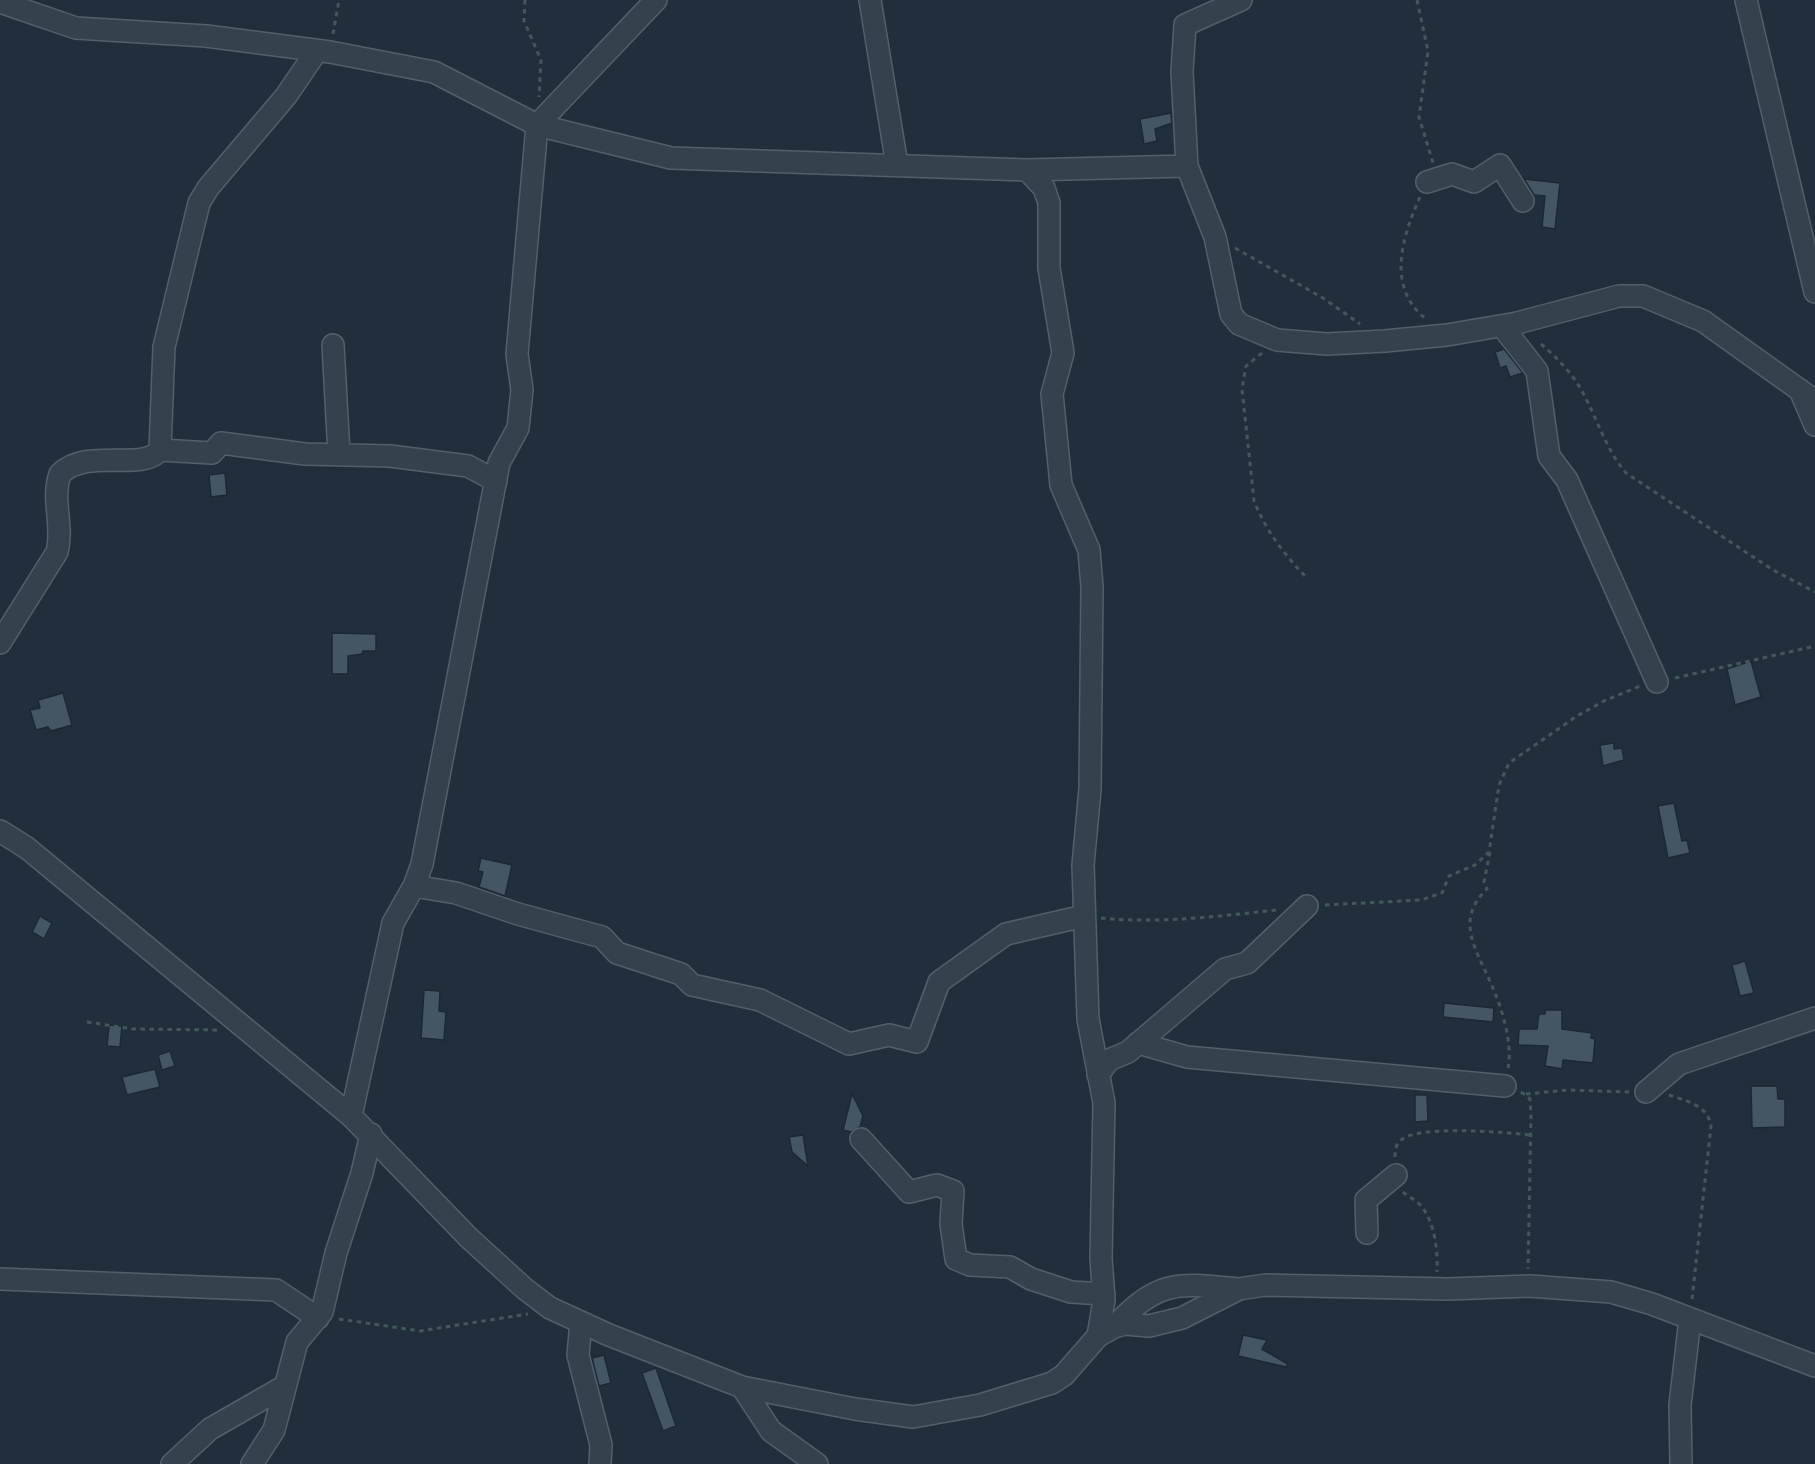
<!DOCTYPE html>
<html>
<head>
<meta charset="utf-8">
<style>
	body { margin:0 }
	canvas { display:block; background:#212f3c }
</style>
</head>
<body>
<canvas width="1815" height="1464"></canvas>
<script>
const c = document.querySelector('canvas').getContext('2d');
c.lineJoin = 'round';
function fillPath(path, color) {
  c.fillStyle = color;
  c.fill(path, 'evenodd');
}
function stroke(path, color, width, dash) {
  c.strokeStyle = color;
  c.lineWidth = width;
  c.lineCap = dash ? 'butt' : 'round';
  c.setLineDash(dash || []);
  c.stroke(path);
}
const building = new Path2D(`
	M1171,113L1172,123L1155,129L1157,141L1144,144L1140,119Z
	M1524,179L1560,183L1555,229L1542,227L1545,196L1534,195Z
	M1504,349L1523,373L1510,377L1506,366L1500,368L1495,352Z
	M225,473L227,495L211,497L209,475Z
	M332,633L376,634V651H363L362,654L348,656V674H332Z
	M1751,661L1761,697L1735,705L1727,669Z
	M63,693L72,725L51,731L48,727L36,730L30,710L40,708L38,700Z
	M1614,743V749L1622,748L1624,760L1603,766L1600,745Z
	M1674,803L1682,841L1687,840L1690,853L1668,858L1658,806Z
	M481,858L512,865L505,896L479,887L483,872L478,871Z
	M40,916L52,923L44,939L32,932Z
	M1745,961L1754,993L1740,996L1732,965Z
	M424,990L440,991L439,1011L446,1012L444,1040L421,1038Z
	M1444,1003L1494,1008L1493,1022L1443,1017Z
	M1545,1010H1562V1029L1592,1033L1591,1038L1595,1039L1593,1063L1563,1060L1562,1069L1545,1066L1548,1046L1518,1045L1519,1029H1537L1539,1014H1545Z
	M109,1025L122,1026L120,1047L107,1046Z
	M170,1051L175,1066L162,1070L158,1055Z
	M155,1069L160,1087L127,1095L122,1077Z
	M1751,1086H1777L1778,1099H1785V1127L1752,1128Z
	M852,1094L863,1116L860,1127L851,1132L843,1130Z
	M1415,1095H1427L1428,1121L1415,1122Z
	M803,1135L808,1166L792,1152L789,1137Z
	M1243,1335L1267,1340L1262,1349L1288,1364L1286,1367L1238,1356Z
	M604,1355L611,1383L599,1386L592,1358Z
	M656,1368L676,1426L663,1431L642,1373Z`);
const path = new Path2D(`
	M525,0L524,21L541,60L539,97
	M1417,0L1428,51L1419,117L1433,163
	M333,34L339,0
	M1420,197C1402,237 1386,288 1426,319
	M1235,248L1323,298L1360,324
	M1541,344C1556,357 1569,370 1579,386C1596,414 1604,447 1626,473L1773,570L1815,592
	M1262,353L1246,366L1242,389L1254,501C1266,531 1286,557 1308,579
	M1675,678L1815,646
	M1490,852L1484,882L1487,889C1453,921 1478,952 1492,986C1502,1008 1513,1044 1508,1068
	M1325,905L1421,900L1442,893L1449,876L1475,865L1489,852L1499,785L1509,763L1577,716L1604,701L1640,686
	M1101,918C1159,924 1219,916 1277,910
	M87,1022L133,1029L220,1030
	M1521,1092L1530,1099L1531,1116L1528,1269
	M1526,1094L1568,1090L1629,1092
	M1669,1095C1686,1101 1708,1105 1711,1126L1692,1299
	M1395,1157C1395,1150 1396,1144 1401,1140C1417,1125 1506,1132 1529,1135
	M1403,1192C1408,1197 1417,1200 1422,1207C1435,1224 1438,1251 1437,1272
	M339,1319L420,1331L528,1314`);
const minor = new Path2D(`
	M870,0L897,165
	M1746,0L1815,292
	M0,2L76,28L206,36L330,52L434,72L537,125L671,158L1027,170L1187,166L1215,237L1231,314L1239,324L1277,340L1327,344L1385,341L1447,335L1517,323L1619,296H1643L1703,321L1815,401
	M1187,166L1182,72L1185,25L1241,0
	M1027,170L1044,188L1049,203V268L1063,353L1052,394L1061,485L1089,550L1092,587L1090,789L1083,865L1088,1019L1104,1103L1101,1258L1104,1300L1098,1336
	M1427,182L1452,174L1474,182L1500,165L1523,201
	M1502,326L1537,371L1549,456L1567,480L1657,682
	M333,345L339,454
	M1800,390L1815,425
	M160,450L212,453L221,443L305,454L390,456L468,466L496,481
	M0,643L57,552C64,526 51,500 60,474C87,447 143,472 160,450L164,347L199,203L208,188L286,96L316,52
	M0,831L27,848L351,1116L469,1238L525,1289L550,1308L609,1335L742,1387L855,1409L913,1417L980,1405L1052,1383L1064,1375L1098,1336L1114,1327L1125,1324L1149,1326L1182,1318L1239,1289L1265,1285L1448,1289L1530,1286L1611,1292L1652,1304L1815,1366
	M414,886L456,893L518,914L602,937L617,953L681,974L692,985L760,1000L849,1044L889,1035L917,1042L939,982L1006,934L1084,916
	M1138,1043L1187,1057L1505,1086
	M1098,1075L1109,1060L1128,1052L1225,969L1247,963L1307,906
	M1646,1092L1679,1064L1815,1018
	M351,1116L393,923L414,886L422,864L499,463L518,428L522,390L517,354L537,125L656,0
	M861,1139L909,1192L937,1185L953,1191L951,1224L956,1259L970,1265L1010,1267L1031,1279L1071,1292L1104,1294
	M1367,1233L1366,1200L1396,1175
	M0,1279L276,1290L318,1318
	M581,1322L578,1355L601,1445L600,1464
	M1114,1327C1159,1279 1177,1283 1239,1289
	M742,1387L771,1431L817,1464
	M172,1464L210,1429L285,1386
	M252,1464L274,1430L297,1342L322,1312L336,1253L362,1173L371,1134
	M1681,1464L1680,1405L1690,1319`);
fillPath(building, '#445563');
stroke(building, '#1c2833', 1.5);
stroke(minor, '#535f6a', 24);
stroke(path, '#41595a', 3, [4.5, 4.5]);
stroke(minor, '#35414c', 21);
</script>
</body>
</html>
